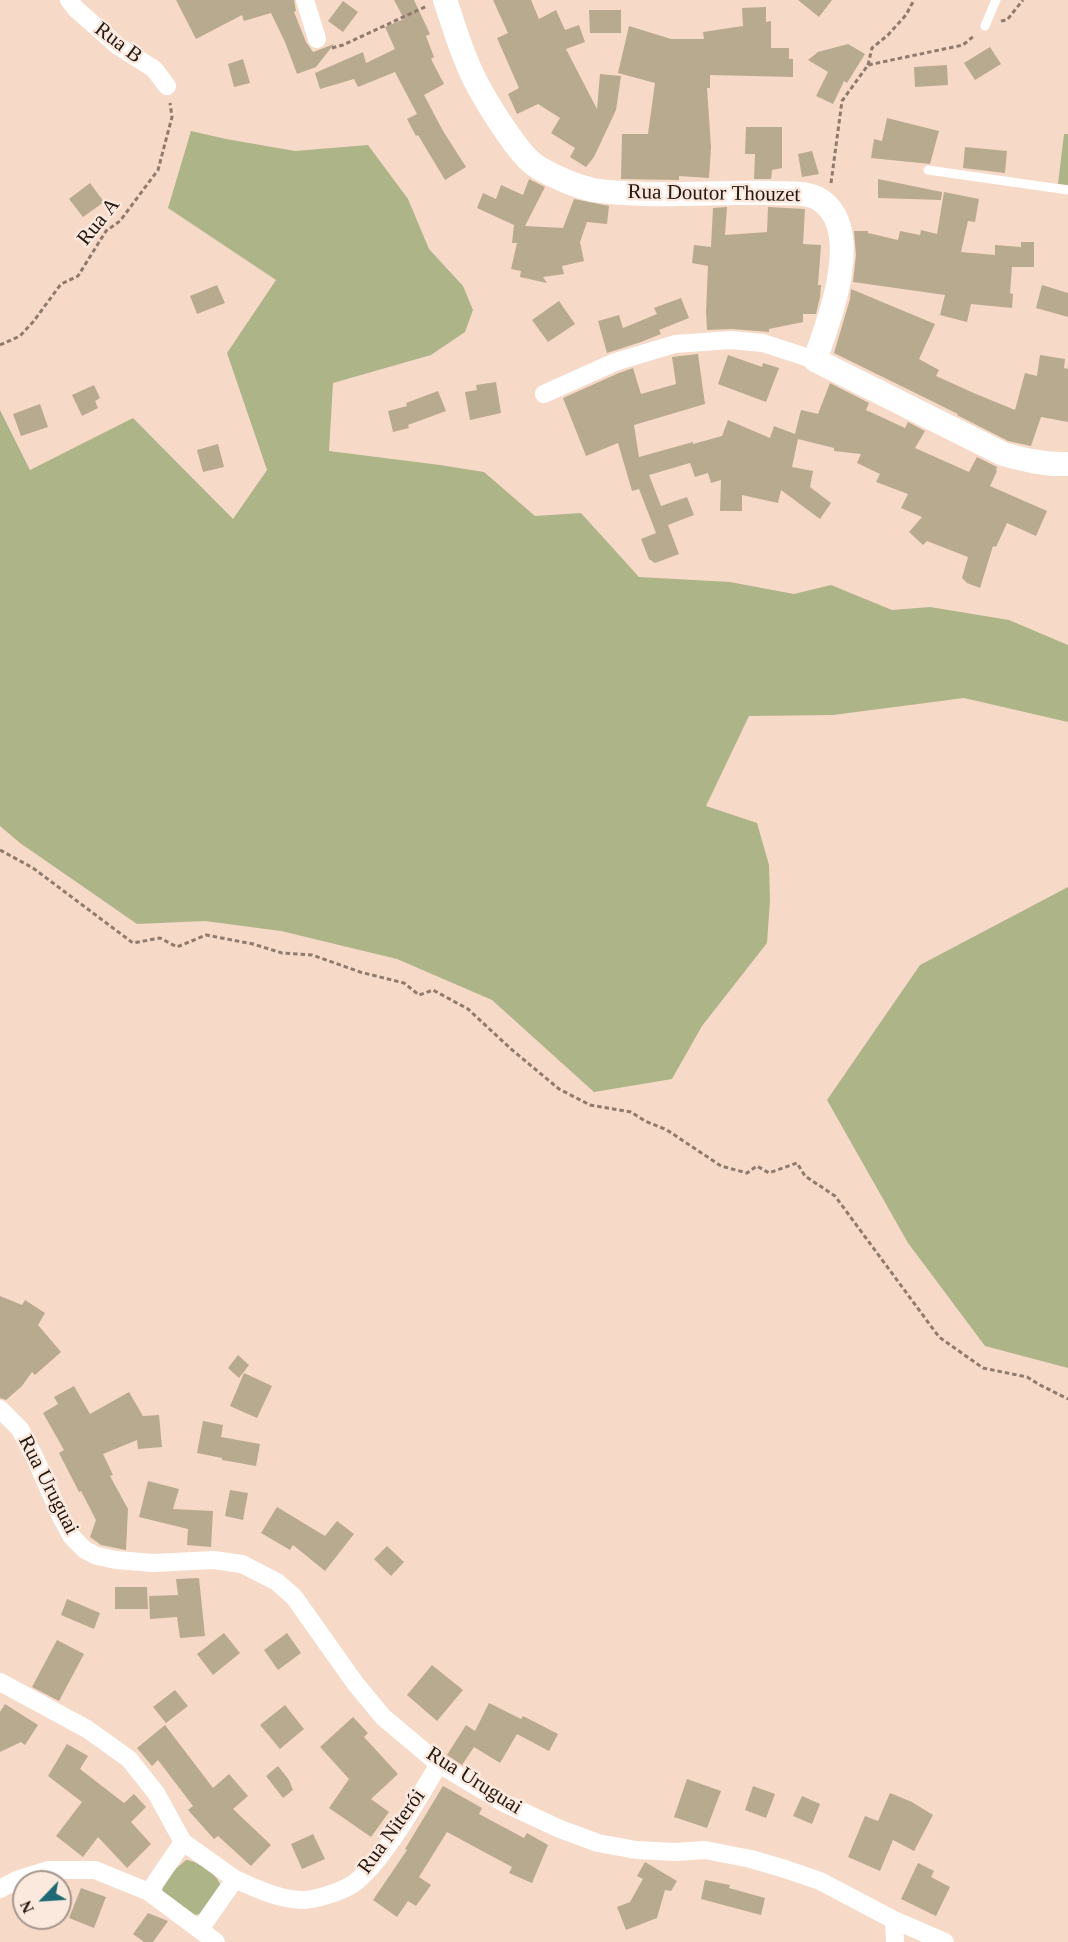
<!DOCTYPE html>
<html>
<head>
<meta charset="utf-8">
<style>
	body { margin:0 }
	#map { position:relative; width:1068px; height:1942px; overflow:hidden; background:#f7d9c7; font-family:Georgia,serif }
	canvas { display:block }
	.north { position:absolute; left:12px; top:1870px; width:60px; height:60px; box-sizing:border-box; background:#fbe9de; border:2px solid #a5968d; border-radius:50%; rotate:245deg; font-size:16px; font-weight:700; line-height:24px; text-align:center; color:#241913 }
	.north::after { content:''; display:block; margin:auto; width:21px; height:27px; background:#1e6973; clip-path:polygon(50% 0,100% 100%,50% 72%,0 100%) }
</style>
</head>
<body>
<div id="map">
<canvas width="1068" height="1942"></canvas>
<div class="north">N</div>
</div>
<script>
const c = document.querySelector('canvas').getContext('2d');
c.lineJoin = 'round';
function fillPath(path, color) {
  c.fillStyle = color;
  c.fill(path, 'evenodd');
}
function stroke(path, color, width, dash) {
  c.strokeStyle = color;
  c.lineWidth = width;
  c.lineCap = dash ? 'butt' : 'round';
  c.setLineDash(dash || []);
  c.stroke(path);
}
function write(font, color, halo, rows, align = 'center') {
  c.font = font + ' Georgia,serif';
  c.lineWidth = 5;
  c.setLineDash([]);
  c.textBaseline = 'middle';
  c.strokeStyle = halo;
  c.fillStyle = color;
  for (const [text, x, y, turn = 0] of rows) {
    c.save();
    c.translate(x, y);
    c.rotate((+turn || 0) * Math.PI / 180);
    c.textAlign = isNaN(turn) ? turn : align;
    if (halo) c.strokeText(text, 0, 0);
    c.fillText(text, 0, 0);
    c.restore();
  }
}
const green = new Path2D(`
	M191,131L226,139L295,151L368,145L408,199L429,249L463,286L473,310L465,332L431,355L333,383L329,451L440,465L484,472L535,516L581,513L639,577L730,582L794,594L831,585L892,610L930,607L1009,620L1068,645V722L964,698L833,715L749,716L706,806L757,823L769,865L770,900L767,943L702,1026L672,1079L594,1092L492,1000L397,959L281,931L205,921L137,924L20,843L0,826V410L30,470L133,418L233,519L267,470L227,353L276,280L168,208Z
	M1064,134H1068V185L1058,184Z
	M1068,887V1368L985,1346L908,1243L827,1100L920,965Z
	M186,1860C198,1861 219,1875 221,1887L201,1914L193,1915L163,1893L162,1886L171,1873Z`);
const building = new Path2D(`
	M176,0H294L296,11L294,12L306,42L313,52L334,44L316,67L297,74L285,42L271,13L244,21L242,15L196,39Z
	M394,0H414L430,34L426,36L434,57L431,59L444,84L424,95L443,131L466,167L445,180L418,135L416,136L407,119L417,114L395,72L358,87L354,79L320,89L315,73L363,52L366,63L395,49L385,27L404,19Z
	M493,0H531L539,19L556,10L565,30L579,25L585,42L566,49L597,109L600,74L621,76L616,110L594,157L586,167L570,157L575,148L551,133L560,118L538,104L517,114L508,94L519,88L497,38L508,33Z
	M798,0H832L819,17Z
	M343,1L358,12L343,32L328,21Z
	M766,7V22L771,21V48H789V59H793V77L710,75V88H707L711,147L709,178L679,176V180L621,179L622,134H648L655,83L618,73L629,26L671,39H704L703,32L743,26L742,8Z
	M589,10H621V33H590Z
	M848,44L865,54L847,83L844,81L833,104L816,96L828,72L808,60L818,52Z
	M990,47L1001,64L975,80L964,63Z
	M243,59L250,83L234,87L228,64Z
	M947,65L948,85L915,87L914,67Z
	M887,118L939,131L930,164L871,158L874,139L882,141Z
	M746,127H782V168L772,170L771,179H754L755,154H745Z
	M965,147L1007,151L1005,173L963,168Z
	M812,151L819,174L802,177L798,154Z
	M529,179L545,187L525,226L563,228L574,199L609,206L607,224L587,222L580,242L584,261L562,266L564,274L543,277L547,283L520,277L521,271L511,269L517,243H512L514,225L477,208L483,193L496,199L501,185L523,195Z
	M878,179L942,192L941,200L878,198Z
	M90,183L104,202L83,217L69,199Z
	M944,192L979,199L975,222L968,221L961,252L995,255V245L1021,247V242H1034V267H1012L1010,293L1013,294L1012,308L971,304L967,322L940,315L945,295L853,282L856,255L854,231H868V233L898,240L900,231L920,235L921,230L937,234Z
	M727,207L725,235L767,232L768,207L805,209L803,244L821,245L818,285H821L820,297L816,314H803V322L769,329V332L732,329L707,330L706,312L708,266L692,263L694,245L711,247L713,208Z
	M217,285L225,303L197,314L190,296Z
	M1042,285L1068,293V317L1036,308Z
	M851,289L935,324L919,359L939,370L936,376L976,394L1015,410L1025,373L1037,376L1040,355L1065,359L1064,368L1068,369V422L1041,417L1031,446L1008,441L957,415L958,414L834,353L850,299Z
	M681,298L689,318L659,330L661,334L641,342L607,353L598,321L619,315L623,328L657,314L654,308Z
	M559,301L575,324L548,342L532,320Z
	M698,354L705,404L634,425L639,457L693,442V444L722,436L728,420L770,438L774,426L795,434L801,410L818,414L830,383L869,403L866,410L905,428L908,422L925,431L915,448L969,472L977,457L997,467L996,470L997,471L990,486L1047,511L1036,536L1007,523L996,547L993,546L980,588L967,583L962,578L968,557L927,541L923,545L909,532L922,517L901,508L908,494L876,482L880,474L857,463L861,454L834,451V448L798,439L792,467L813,471L810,487L831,503L820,519L781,490L778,503L742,495V511H720L721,480L711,483L708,473L695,477L690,463L649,475L661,506L687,497L694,515L668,525L679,554L655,563L649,559L641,539L656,533L639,489L632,491L618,443L586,456L563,398L619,373L633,368L641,394L676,384L672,357Z
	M728,355L762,367L763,363L779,368L766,402L718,384Z
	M496,382L501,413L470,420L465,392L477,390L476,385Z
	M94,385L100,398L95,401L98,408L82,416L72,395Z
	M438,391L446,411L408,425L409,428L393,432L388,411L407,406L406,403Z
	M40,404L48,427L21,436L13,414Z
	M218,444L224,467L203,472L197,450Z
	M0,1296L22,1305L25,1300L45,1313L38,1325L61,1352L35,1375L32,1372L22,1386L6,1400L0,1398Z
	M238,1355L249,1365L239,1378L228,1368Z
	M244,1373L272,1386L257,1418L230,1406Z
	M74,1386L90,1414L129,1392L143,1416L159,1415L162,1447L138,1449L137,1440L103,1454L113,1475L110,1476L128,1509L126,1550L101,1545L90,1537L96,1520L81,1491L79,1492L59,1453L64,1450L43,1413L58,1404L54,1397Z
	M203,1421L223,1425L221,1437L260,1444L256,1466L222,1460V1458L197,1453Z
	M148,1481L179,1489L173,1509L213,1511L211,1547L187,1545L188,1529L139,1517Z
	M230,1490L248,1493L243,1520L225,1516Z
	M277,1507L325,1536L337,1521L354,1534L325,1571L293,1545L290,1550L261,1533Z
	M387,1546L404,1562L391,1576L374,1559Z
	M199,1578L205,1636L180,1638L177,1617L150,1619L149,1596L178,1595L176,1579Z
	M115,1587H147L148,1609H115Z
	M67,1599L100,1613L94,1629L61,1615Z
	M224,1633L240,1653L213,1675L197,1654Z
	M287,1633L301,1653L278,1670L264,1650Z
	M57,1640L84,1654L59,1701L32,1687Z
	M432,1665L463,1690L437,1721L407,1695Z
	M175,1690L188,1706L166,1723L153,1707Z
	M489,1703L521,1719L523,1716L558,1734L549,1751L517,1734L500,1763L474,1747L462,1765L447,1755L466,1725L475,1731Z
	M5,1704L38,1725L25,1745L21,1742L0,1752V1712Z
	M285,1705L304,1729L280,1749L260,1725Z
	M353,1717L368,1733L364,1737L398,1774L371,1799L389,1812L371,1837L329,1808L349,1779L320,1747Z
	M165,1725L213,1788L229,1774L248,1796L233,1809L271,1845L251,1866L218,1836L214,1839L188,1810L193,1806L158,1760L152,1766L137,1748Z
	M67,1744L88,1756L80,1769L124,1803L134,1794L146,1807L131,1822L151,1844L127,1868L98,1837L83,1857L56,1836L82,1802L48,1776Z
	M278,1766L289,1780L293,1790L283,1798L266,1776Z
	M687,1779L721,1791L707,1828L674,1817Z
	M443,1786L482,1808L479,1814L524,1838L527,1833L548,1845L532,1883L509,1873L512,1867L447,1832L419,1877L431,1885L416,1906L408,1901L397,1917L373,1900L407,1850L405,1849Z
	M753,1786L775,1794L766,1818L745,1810Z
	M890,1793L912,1802L933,1815L914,1851L893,1840L880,1871L848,1857L865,1816L878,1821Z
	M802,1796L820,1804L812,1824L793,1816Z
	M313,1834L325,1859L302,1869L291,1844Z
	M645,1862L677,1881L671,1891L665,1890L657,1918L626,1930L617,1907L630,1902L643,1879L637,1876Z
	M918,1863L934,1871L931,1877L950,1887L936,1916L901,1899Z
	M705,1880L730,1885L729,1888L765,1898L761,1915L701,1899Z
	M81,1888L106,1897L94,1928L69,1918Z
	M148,1913L168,1921L153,1942H144L133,1934Z`);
const path = new Path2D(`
	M1001,21L1007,20L1023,0
	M332,48L343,45L427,6
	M868,65L872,48L888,35L906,15L914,0
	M831,183L842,101L868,65L963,45L975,35
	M0,345L20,336L33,322L61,284L78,276L106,231L120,221L158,170L172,117L170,103
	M0,850L33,868L133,943L160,938L177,947L206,935L253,944L282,953L312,955L360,972L404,983L419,995L433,990L468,1009L511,1049L559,1089L590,1105L631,1112L645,1121L667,1130L721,1166L747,1173L757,1166L769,1173L797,1163L805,1176L835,1196L939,1337L983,1368L1027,1377L1040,1385L1068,1399`);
const service = new Path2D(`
	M985,26L996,0
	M928,170L1068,190`);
const minor = new Path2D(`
	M69,0L76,9L118,46L154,69L167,86
	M305,0L317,39
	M544,394L615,362L675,344L731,340L763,343L815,360
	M0,1409L20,1429L36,1460L61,1517L72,1537L85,1550L97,1556L116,1560L154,1563L213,1560L242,1564L277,1582L294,1597L355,1683L383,1717L439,1764L504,1803L560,1829L598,1843L636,1850L676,1852L705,1850L751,1859L785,1869L820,1881L894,1920L945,1942
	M0,1682L87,1729L129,1759L156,1793L183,1842
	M235,1879C256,1888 277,1899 301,1900C316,1900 345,1891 357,1881C388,1854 417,1800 439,1764
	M0,1889L19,1879L48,1870H95L149,1892
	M894,1920L895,1942
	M200,1929L235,1879L183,1842L149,1892L216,1942`);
const tertiary = new Path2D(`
	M445,0C452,20 458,41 466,60C475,84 489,106 503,127C513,141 524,159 539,168C555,177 575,186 593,190C609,193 627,193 643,194C687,195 731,192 775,193C790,194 810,191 823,202C863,233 829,321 815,360L1003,454C1025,460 1045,465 1068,464`);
const streetNames = [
	["Rua B",118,43,37],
	["Rua Doutor Thouzet",714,194,1],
	["Rua A",99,222,-51],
	["Rua Uruguai",48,1485,63],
	["Rua Uruguai",474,1781,32],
	["Rua Niterói",392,1832,-54]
];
fillPath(green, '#adb488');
fillPath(building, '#b8aa8e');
stroke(path, '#8f7a6e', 3, [4.5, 3]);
stroke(service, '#fff', 9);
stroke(minor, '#fff', 18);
stroke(tertiary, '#fff', 24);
write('21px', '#241913', '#fbe9de', streetNames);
</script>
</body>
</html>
